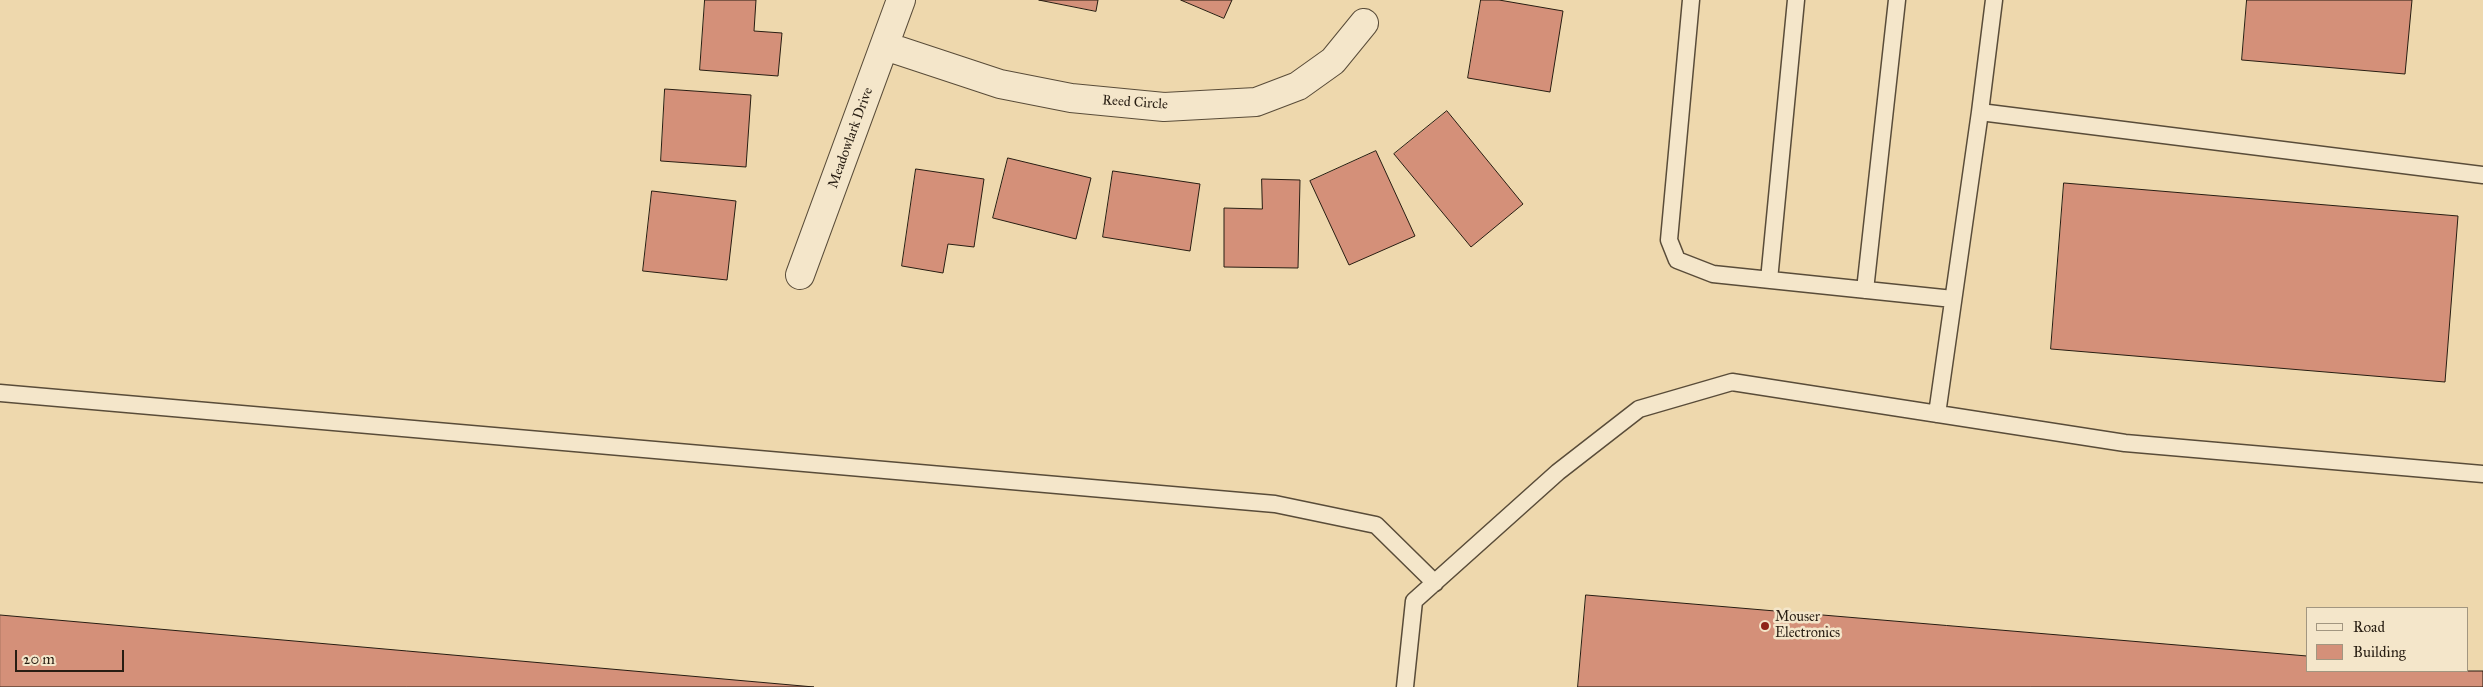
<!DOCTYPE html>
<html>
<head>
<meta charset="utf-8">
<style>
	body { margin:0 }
	#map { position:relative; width:2483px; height:687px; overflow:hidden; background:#eed8ad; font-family:"IM FELL Great Primer",serif }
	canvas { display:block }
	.legend { position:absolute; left:2306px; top:607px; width:162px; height:65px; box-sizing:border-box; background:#f4e6ca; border:1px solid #a29680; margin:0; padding:6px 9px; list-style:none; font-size:15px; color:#271d12 }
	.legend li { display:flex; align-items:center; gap:10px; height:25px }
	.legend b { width:25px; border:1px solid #a29680 }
	.scale { position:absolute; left:15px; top:650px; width:109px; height:22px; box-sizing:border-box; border:2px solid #271d12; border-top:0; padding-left:6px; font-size:15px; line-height:18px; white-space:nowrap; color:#271d12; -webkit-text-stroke:4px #f4e6ca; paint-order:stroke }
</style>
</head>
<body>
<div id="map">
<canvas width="2483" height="687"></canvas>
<ul class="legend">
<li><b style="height:6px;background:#f4e6ca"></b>Road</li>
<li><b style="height:14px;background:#d49079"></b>Building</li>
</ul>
<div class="scale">20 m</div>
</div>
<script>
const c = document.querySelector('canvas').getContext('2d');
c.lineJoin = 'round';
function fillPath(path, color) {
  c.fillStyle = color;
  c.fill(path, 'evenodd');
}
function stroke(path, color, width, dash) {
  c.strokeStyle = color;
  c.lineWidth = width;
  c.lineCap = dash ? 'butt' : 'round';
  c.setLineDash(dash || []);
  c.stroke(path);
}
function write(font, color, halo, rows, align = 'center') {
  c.font = font + ' "IM FELL Great Primer",serif';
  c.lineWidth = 5;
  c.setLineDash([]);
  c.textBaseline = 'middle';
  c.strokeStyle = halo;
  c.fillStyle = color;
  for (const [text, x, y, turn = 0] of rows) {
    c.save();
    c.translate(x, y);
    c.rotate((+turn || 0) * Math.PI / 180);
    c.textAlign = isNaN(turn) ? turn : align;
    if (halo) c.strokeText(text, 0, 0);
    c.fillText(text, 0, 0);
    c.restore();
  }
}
const building = new Path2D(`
	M705,0H756L754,31L782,33L778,76L700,70Z
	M1039,0H1098L1096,11Z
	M1181,0H1232L1224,18Z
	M1481,0H1499L1563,11L1550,92L1468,78Z
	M2247,0H2412L2405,74L2242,60Z
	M665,89L751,95L746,167L661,161Z
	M1447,111L1523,204L1471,247L1394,154Z
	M1376,151L1415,236L1349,265L1310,181Z
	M1008,158L1091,178L1076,239L993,218Z
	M916,169L984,179L974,247L948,244L943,273L902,266Z
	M1113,171L1200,184L1190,251L1103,237Z
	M1262,179L1300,180L1298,268L1224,267V208L1262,209Z
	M2064,183L2458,216L2445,382L2051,349Z
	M652,191L736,201L727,280L643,271Z
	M1586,595L2307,656V671H2483V687H1578Z
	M0,615L814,687H0Z`);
const lane = new Path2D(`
	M1691,0L1669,240L1677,260L1713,274L1953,299
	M1980,112L1994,0
	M1769,280L1796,0
	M1865,290L1897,0
	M0,393L1275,504L1376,525L1435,583
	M1937,414L1980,112L2483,175
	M1405,687L1414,601L1558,472L1639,409L1732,382L2125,443L2483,474`);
const street = new Path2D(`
	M885,46L1000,84L1071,98L1164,107L1256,102L1298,86L1333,61L1364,23
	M800,275L901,0`);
const markers = [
	[1765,626,5,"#8f2418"]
];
const streetNames = [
	["Reed Circle",1135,103,4],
	["Meadowlark Drive",851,138,-70]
];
const poiNames = [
	["Mouser",1775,618],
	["Electronics",1775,634]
];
fillPath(building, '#d49079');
stroke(building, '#271d12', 1);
stroke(lane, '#594c39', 19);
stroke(street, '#594c39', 30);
stroke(lane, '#f4e6ca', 16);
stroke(street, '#f4e6ca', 28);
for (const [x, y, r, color] of markers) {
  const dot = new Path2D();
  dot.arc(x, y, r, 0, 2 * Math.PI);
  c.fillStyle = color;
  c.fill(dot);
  stroke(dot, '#f4e6ca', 2);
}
write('14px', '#271d12', '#f4e6ca', streetNames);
write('14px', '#271d12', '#f4e6ca', poiNames, 'left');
</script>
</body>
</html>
